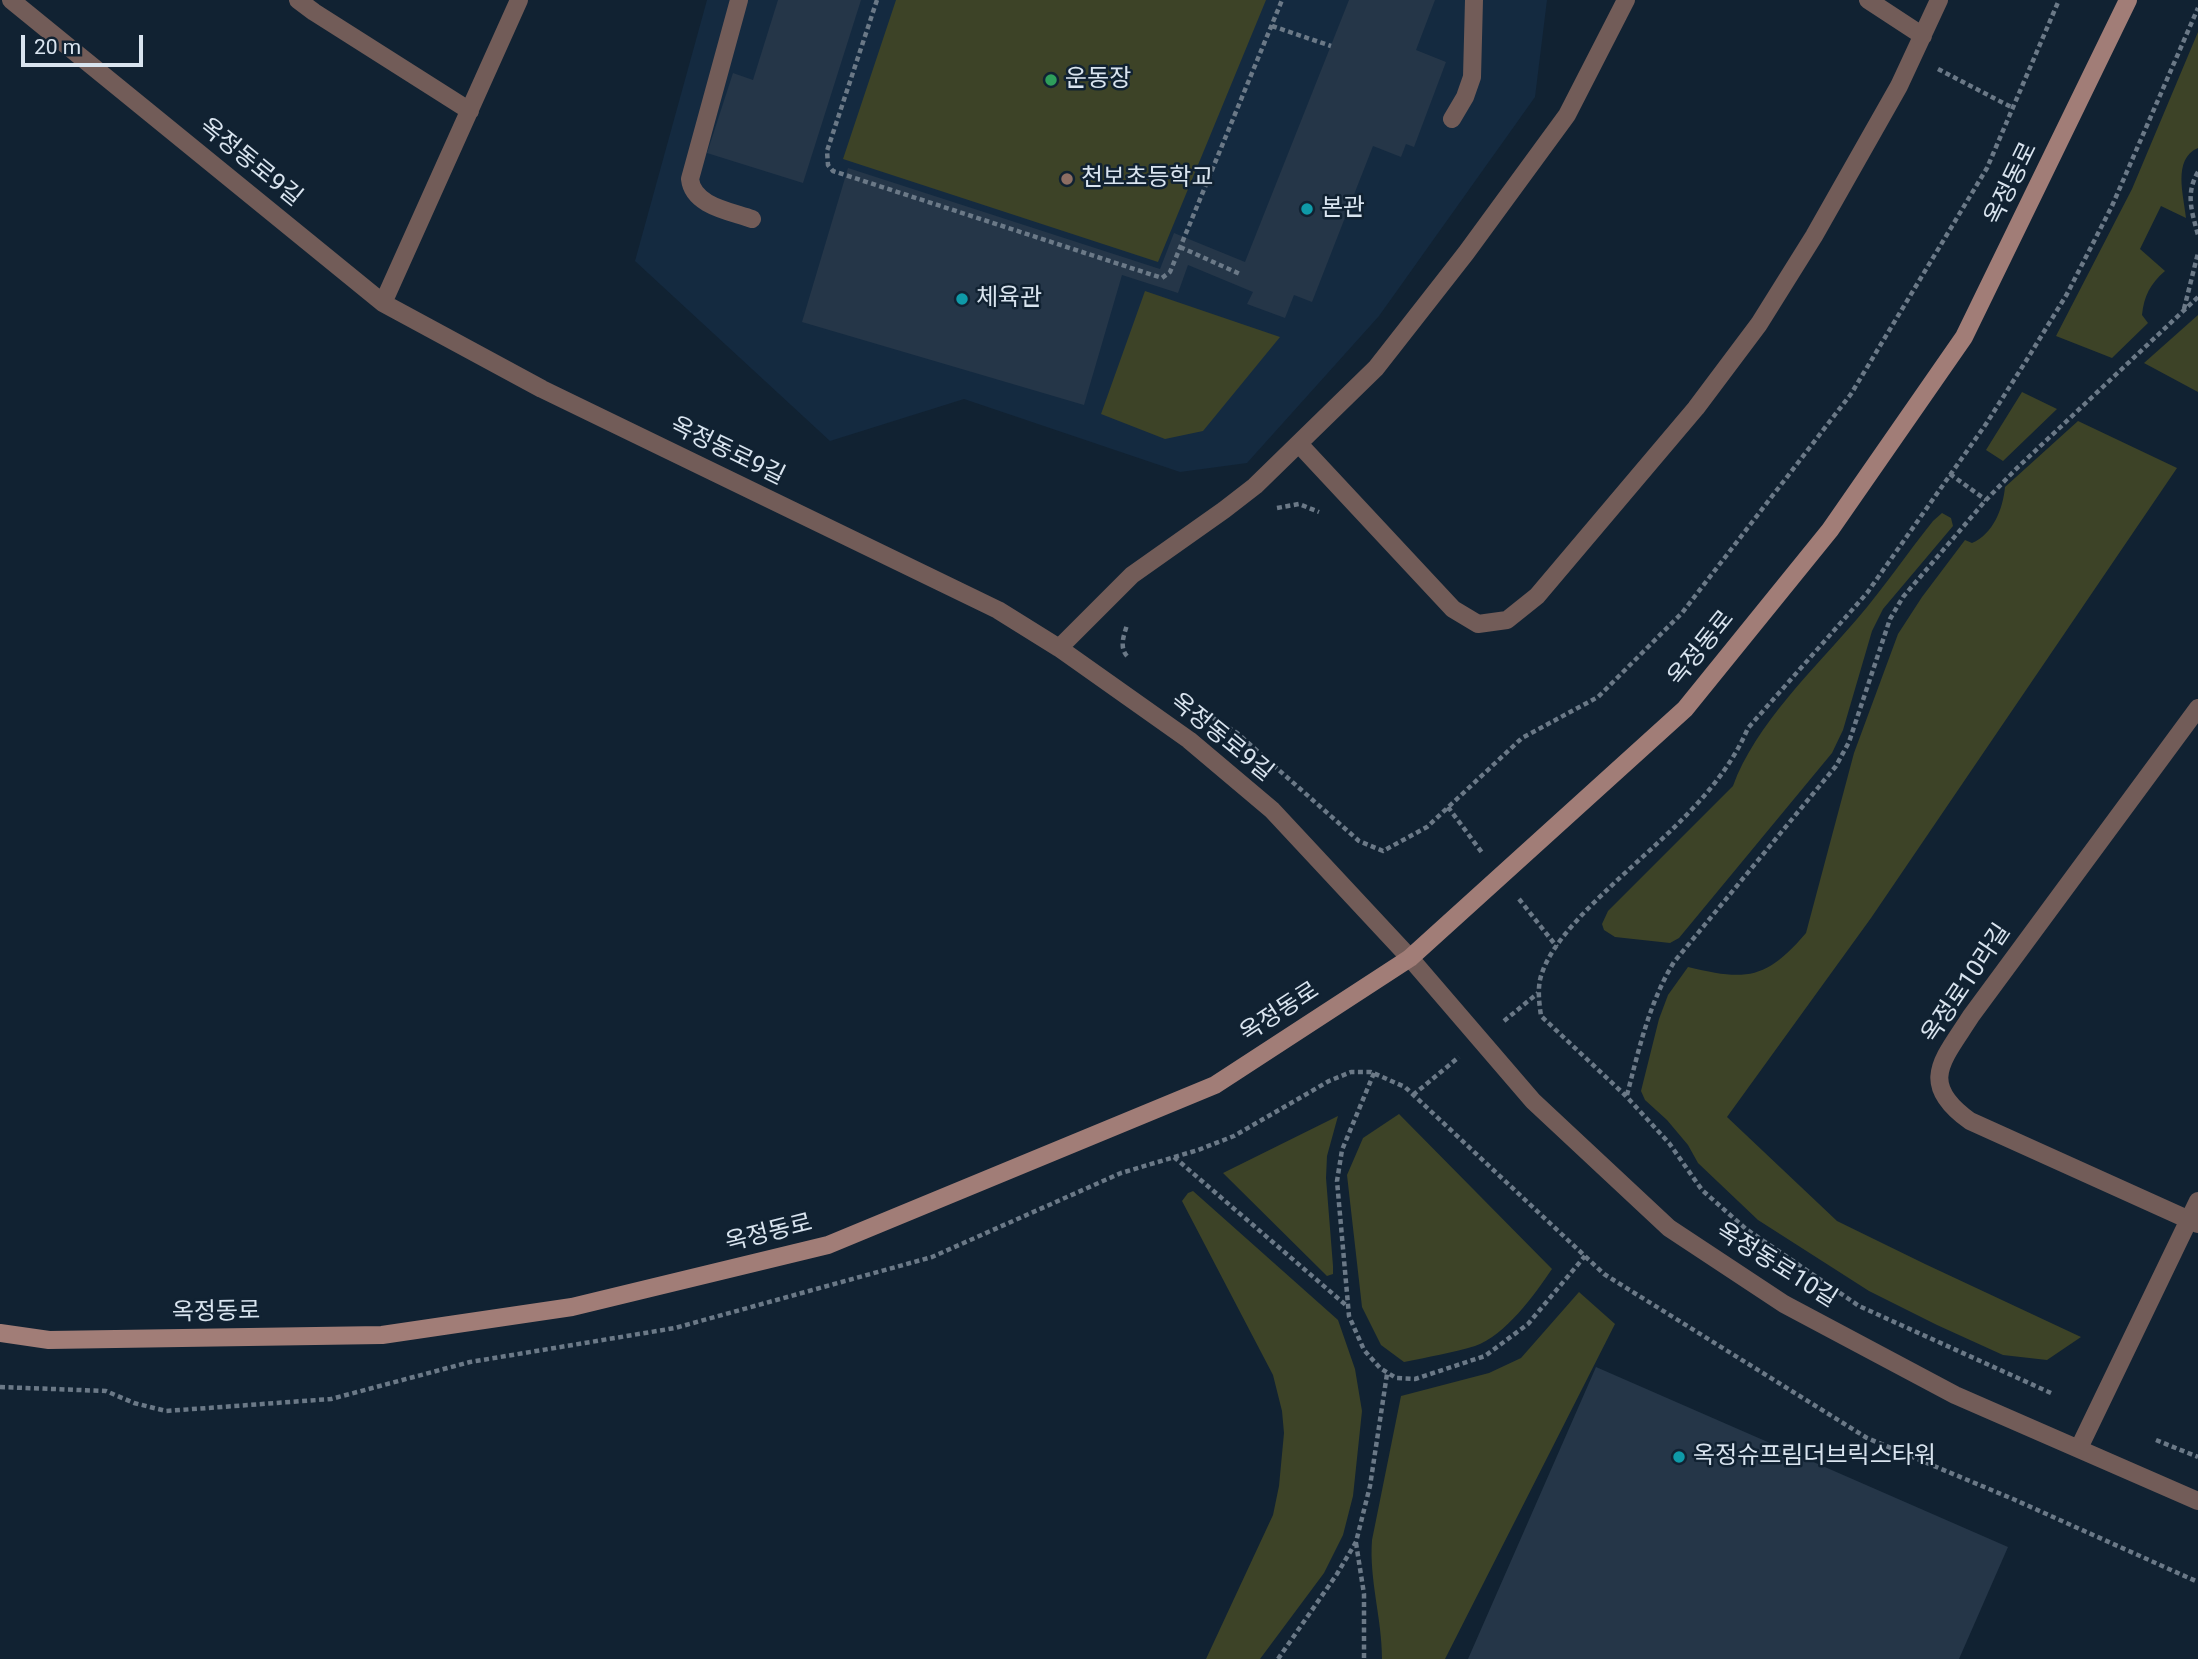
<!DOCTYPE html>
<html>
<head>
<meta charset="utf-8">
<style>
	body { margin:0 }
	#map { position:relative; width:2198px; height:1659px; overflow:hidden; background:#112232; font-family:Roboto,sans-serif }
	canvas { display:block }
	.scale { position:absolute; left:21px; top:35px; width:122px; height:32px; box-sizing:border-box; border:4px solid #d9e4ef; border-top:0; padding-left:9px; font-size:21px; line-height:24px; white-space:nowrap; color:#d9e4ef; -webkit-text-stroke:5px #112232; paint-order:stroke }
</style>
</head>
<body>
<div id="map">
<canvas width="2198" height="1659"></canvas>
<div class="scale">20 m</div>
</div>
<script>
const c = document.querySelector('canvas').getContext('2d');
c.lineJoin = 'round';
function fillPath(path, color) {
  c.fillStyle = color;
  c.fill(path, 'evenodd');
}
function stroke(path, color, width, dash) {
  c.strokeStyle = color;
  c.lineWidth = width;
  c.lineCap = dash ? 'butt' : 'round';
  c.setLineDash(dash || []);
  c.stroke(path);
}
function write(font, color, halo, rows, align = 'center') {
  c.font = font + ' Roboto,"Noto Sans KR",sans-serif';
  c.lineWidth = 5;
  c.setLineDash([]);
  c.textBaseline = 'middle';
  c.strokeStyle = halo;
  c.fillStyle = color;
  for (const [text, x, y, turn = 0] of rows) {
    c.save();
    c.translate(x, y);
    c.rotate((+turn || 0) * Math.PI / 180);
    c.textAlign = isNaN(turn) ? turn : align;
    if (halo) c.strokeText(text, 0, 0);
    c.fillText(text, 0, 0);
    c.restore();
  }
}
const built = new Path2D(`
	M707,0H1547L1535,97L1379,316L1247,463L1180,472L964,399L830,441L635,261Z`);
const green = new Path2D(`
	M896,0H1266L1158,262L843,159Z
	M2198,32V148C2172,159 2184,196 2186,218L2161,206L2140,249L2165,271C2150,284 2144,296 2142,315L2148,323L2112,358L2056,336L2132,189Z
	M1145,291L1280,337L1203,431L1165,439L1101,414Z
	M2198,315V392L2144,363Z
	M2022,392L2057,409L2003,461L1986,450Z
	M2078,421L2177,468L1871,918L1727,1117L1837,1221L1925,1264L2081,1337L2047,1360L2003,1355L1937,1325L1869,1291L1758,1220L1698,1163L1688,1145L1667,1120L1645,1100L1641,1091L1659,1019L1668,995L1688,967C1746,981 1766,980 1806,933L1854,753L1898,634L1922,597L1965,540L1972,543C1993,534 2003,509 2005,487Z
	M1942,513L1951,518L1953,526L1883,609L1872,631L1843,730L1832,753L1679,938L1670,943L1615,937L1604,930L1602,924L1608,911L1733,786C1755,725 1815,668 1857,619C1884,588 1907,553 1933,521Z
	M1399,1114L1552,1269C1535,1294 1505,1336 1475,1346C1452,1353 1428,1357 1404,1362L1381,1345L1362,1307L1347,1175L1363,1138Z
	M1338,1116L1327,1156L1326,1178L1333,1266V1274L1327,1276L1223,1173Z
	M1193,1191L1338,1320L1355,1369L1362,1411L1353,1496L1343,1535L1324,1573L1260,1659H1206L1273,1515L1279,1486L1284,1433L1282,1411L1273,1375L1182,1201L1188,1193Z
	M1579,1292L1615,1324L1445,1659H1382C1382,1618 1369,1580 1372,1540L1401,1396L1489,1373L1521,1358Z`);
const building = new Path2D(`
	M778,0H861L803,183L707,153L733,73L753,80Z
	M1349,0H1435L1416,50L1446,62L1414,147L1406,144L1401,157L1373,146L1312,302L1294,295L1285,318L1247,304L1253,292L1188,265L1178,293L1122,275L1084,405L802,322L848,168L1160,269L1174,233L1245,262Z
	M1596,1367L2008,1547L1959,1659H1468Z`);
const path = new Path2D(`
	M877,0L827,151L828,165L833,171L1162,278L1170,272L1282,0
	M1272,26L1331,46
	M1938,69L2013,108
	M2198,172C2185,194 2192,212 2198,235
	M1180,247L1240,274
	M2184,309L2198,253
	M1950,474L1986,500
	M1277,508L1299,504L1319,512
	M1127,656C1119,647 1124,635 1127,625
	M1213,718L1237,733L1359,841L1383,851L1427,827L1522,738L1598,697L1682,613L1851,394L1987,168L2059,0
	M1448,807L1483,854
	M1519,899L1557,947
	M1504,1021L1538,993
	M1374,1073L1342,1150L1337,1181L1349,1316L1364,1350L1380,1368L1396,1378L1415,1379L1485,1356L1528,1324L1585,1256
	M1413,1095L1459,1057
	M1627,1095C1639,1049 1649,1003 1674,962L1836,766L1849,742L1890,619L1903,597L1986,500L2016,469L2198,297
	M1174,1157L1347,1306
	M0,1387L106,1391L134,1403L166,1411L331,1399L470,1362L675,1328L932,1257L1121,1173L1198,1150L1234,1136L1329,1081L1351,1072H1371L1405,1087L1604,1274L1867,1438L2013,1499L2198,1582
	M2051,1393L1859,1306L1746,1229L1702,1190L1669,1143L1626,1096L1541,1016C1539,1002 1537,986 1542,973C1552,943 1586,910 1608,889C1659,840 1720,794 1748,728L1867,593L1986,424L2026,361L2067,294L2112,206L2198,8
	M2156,1440L2198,1457
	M1356,1543L1364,1594V1659
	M1278,1659L1337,1574L1356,1542L1370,1486L1387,1374`);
const lane = new Path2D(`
	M739,0L690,179C693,206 730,211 752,219
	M1452,119L1465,97L1472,77L1474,0`);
const street = new Path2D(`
	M11,0L383,303L542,389L998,610L1059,648L1189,740L1272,810L1410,958L1533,1101L1669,1228L1784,1304L1955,1395L2198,1501
	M298,0L314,12L470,111
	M1868,0L1923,36
	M383,303L519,0
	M1299,444L1453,609L1478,624L1507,620L1537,596L1696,408L1759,324L1814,236L1899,86L1939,0
	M1059,648L1132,575L1224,510L1255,486L1376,368L1466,253L1567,115L1626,0
	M2198,708L1971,1016C1943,1060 1917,1083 1970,1121L2198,1224
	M2079,1448L2198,1201`);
const secondary = new Path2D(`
	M0,1333L49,1340L382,1335L572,1307L828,1245L1215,1085L1410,958L1685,709L1830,530L1964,337L2128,0`);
const markers = [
	[1051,80,7,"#2e9e5b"],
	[1067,179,7,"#8d6e63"],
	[1307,209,7,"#0f9aa8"],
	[962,299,7,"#0f9aa8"],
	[1679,1457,7,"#0f9aa8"]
];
const poiNames = [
	["운동장",1065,80],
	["천보초등학교",1081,179],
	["본관",1321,209],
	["체육관",976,299],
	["옥정슈프림더브릭스타워",1693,1457]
];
const streetNames = [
	["옥정동로9길",250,163,39],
	["옥정동로",2012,184,-64],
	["옥정동로9길",727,452,26],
	["옥정동로",1702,649,-51],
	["옥정동로9길",1221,738,39],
	["옥정로10라길",1967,984,-56],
	["옥정동로",1280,1013,-33],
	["옥정동로",769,1234,-14],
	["옥정동로10길",1776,1266,32],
	["옥정동로",216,1313,-1]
];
fillPath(built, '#142a40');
fillPath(green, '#3d4327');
fillPath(building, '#253648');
stroke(path, '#6b7987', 4.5, [5, 3.5]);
stroke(lane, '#725c58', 18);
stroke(street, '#725c58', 18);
stroke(secondary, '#a17d77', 18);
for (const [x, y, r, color] of markers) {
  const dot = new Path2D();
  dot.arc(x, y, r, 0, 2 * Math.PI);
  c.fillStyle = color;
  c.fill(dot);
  stroke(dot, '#112232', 2.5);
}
write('24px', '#d9e4ef', '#112232', poiNames, 'left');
write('24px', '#d9e4ef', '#112232', streetNames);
</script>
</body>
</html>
